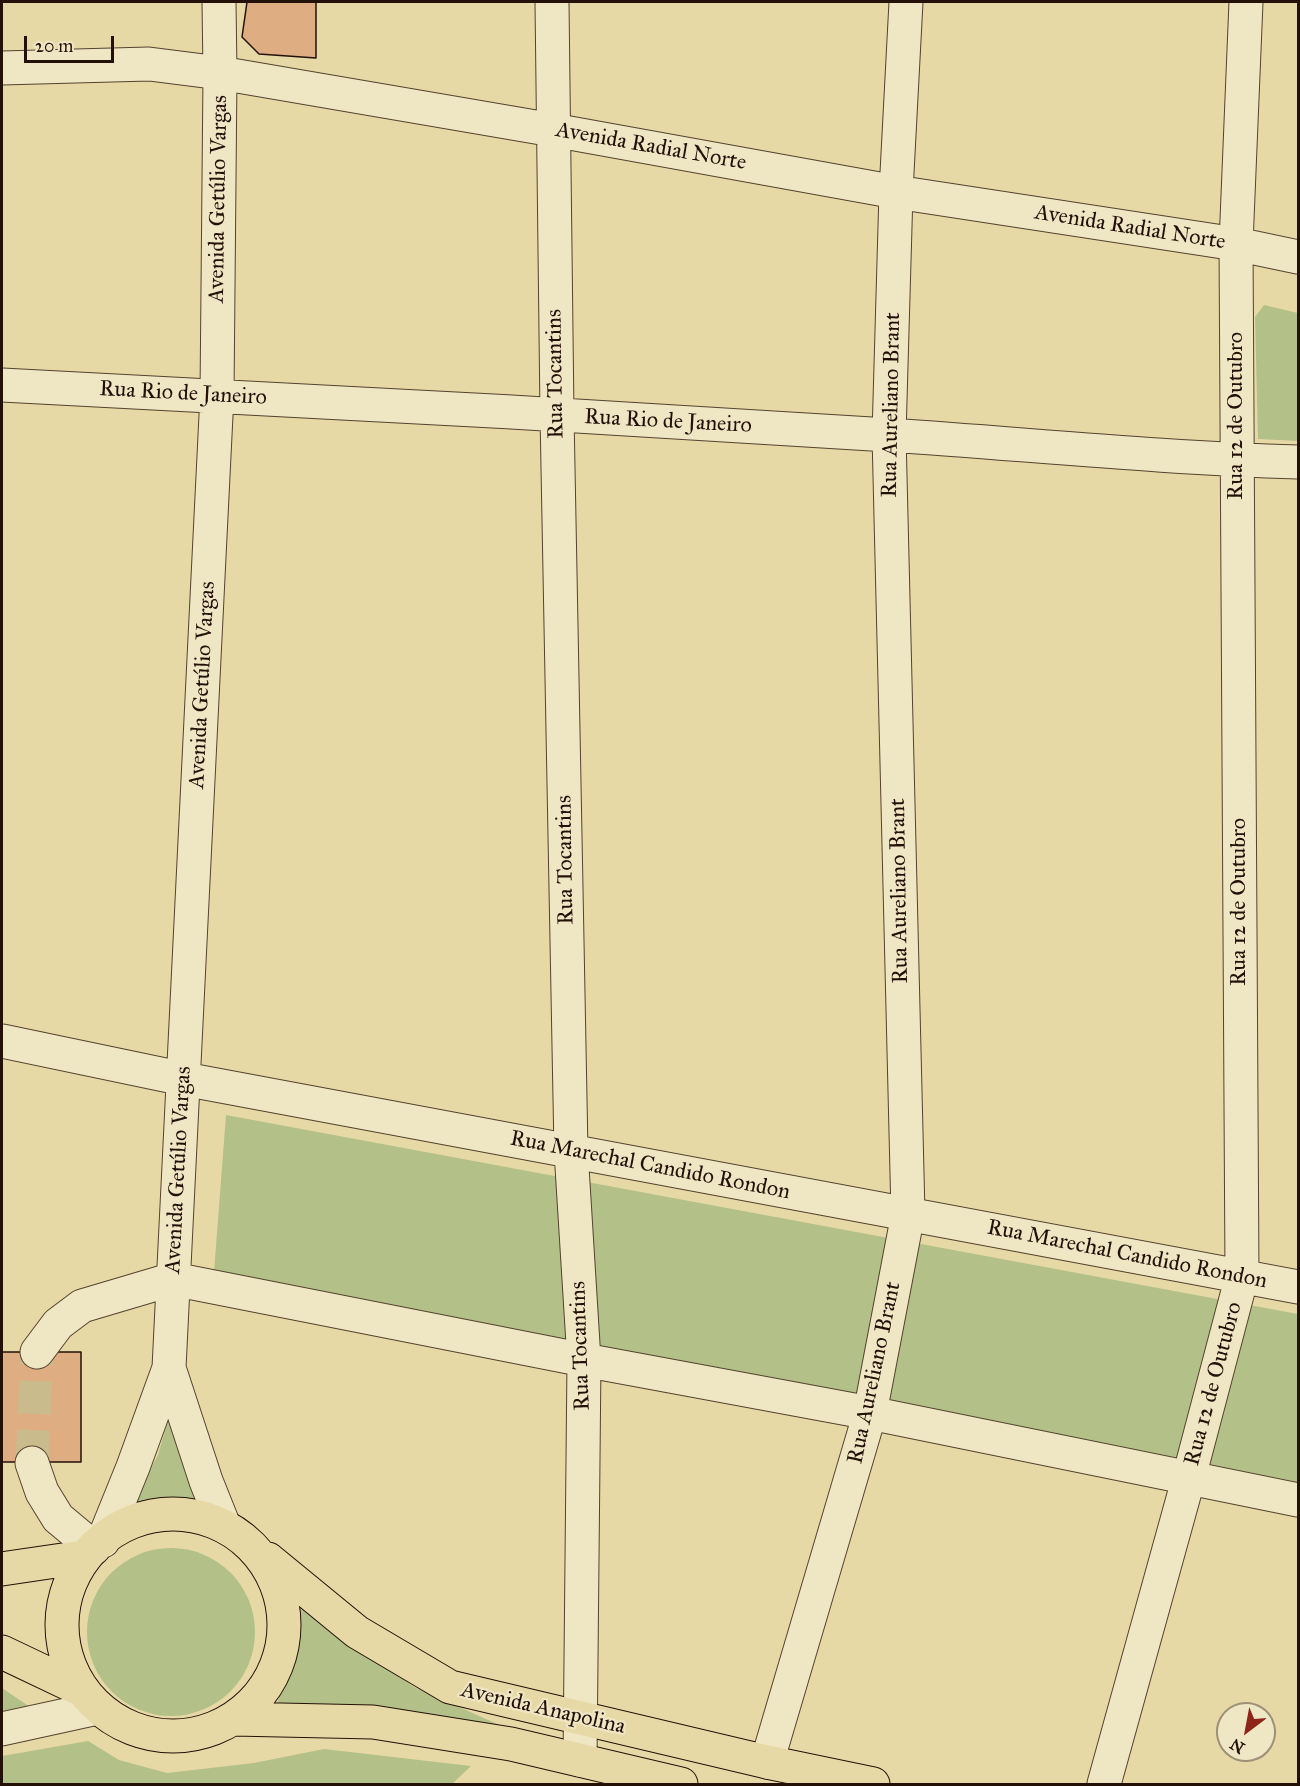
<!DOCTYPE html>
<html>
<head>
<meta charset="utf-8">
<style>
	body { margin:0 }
	#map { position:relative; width:1300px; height:1786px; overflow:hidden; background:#e7d9a5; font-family:"IM FELL Great Primer",serif }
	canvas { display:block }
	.frame { position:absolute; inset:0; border:3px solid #231108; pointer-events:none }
	.north { position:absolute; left:1216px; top:1702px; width:60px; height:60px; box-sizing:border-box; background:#efe6c4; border:2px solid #9d9179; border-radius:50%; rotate:212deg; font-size:16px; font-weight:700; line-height:24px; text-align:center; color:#231108 }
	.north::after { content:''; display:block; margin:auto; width:21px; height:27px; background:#8f2418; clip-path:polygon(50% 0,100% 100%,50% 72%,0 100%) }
	.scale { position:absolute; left:24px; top:36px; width:90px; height:27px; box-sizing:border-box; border:3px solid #231108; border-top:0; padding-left:8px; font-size:18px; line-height:21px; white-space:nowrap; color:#231108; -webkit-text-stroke:4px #efe6c4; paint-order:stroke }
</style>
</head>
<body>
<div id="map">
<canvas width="1300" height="1786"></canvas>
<div class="frame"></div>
<div class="north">N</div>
<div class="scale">20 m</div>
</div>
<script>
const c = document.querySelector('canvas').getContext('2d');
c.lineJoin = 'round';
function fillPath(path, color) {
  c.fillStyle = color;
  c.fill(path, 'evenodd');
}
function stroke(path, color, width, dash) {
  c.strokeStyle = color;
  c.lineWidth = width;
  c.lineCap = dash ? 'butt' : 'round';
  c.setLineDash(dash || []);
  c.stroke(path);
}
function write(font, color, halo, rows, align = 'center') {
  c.font = font + ' "IM FELL Great Primer",serif';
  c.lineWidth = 4.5;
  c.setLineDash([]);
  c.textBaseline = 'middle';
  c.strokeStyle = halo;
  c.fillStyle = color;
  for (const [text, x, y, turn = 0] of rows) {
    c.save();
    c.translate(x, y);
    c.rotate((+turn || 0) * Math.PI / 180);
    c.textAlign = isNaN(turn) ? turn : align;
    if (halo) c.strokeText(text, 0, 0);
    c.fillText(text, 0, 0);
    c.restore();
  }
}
const green = new Path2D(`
	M1264,305L1298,313V441L1258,439L1255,317Z
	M226,1115L1298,1314V1486L214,1272Z
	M170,1413L206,1509L157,1505L125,1517L158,1455Z
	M87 1632a84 84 0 1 1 168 0a84 84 0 1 1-168 0Z
	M294,1602L414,1687L504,1727L273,1711L292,1671L297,1635Z
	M2,1688L39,1713L2,1721Z
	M88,1741L119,1760L167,1773L254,1763L324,1749L471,1766L452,1784H2V1756Z`);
const building = new Path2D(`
	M247,2H316V58L259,54L242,37Z
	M2,1352H81V1462H2Z`);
const minorTunnel = new Path2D(`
	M32,1463L37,1352`);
const minor = new Path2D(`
	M552,2L557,415L571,1151L584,1360L580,1760
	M2,68L149,64L220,73L553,130L896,192L1236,244L1298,257
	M2,385C297,399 593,416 888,435C1025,444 1161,458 1298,462
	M2,1041L184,1079L1298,1287
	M37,1352L58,1324L82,1306L173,1279L584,1360L870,1413L1298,1500
	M169,1368L206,1481L224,1526
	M32,1463L42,1492L58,1518L94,1548
	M103,1541L133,1467L169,1368L217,395L220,73L219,2
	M2,1729L98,1708
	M767,1762L870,1413L908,1214L889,435L896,192L906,2
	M1104,1784L1189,1477L1242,1276L1236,244L1246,2`);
const major = new Path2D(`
	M62 1625a111 111 0 1 1 222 0a111 111 0 1 1-222 0Z
	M268,1559L357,1632L450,1687L767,1762L873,1784
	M2,1569L83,1557
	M2,1652L84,1691
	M234,1719L373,1722L511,1744L681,1784`);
const streetNames = [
	["Avenida Radial Norte",651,147,10],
	["Avenida Getúlio Vargas",219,199,-89],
	["Avenida Radial Norte",1130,228,9],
	["Rua Tocantins",556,374,-91],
	["Rua Rio de Janeiro",183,394,3],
	["Rua Aureliano Brant",892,405,-89],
	["Rua 12 de Outubro",1237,416,-90],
	["Rua Rio de Janeiro",668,422,3],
	["Avenida Getúlio Vargas",203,685,-87],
	["Rua Tocantins",566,860,-91],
	["Rua Aureliano Brant",900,891,-91],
	["Rua 12 de Outubro",1240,902,-90],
	["Rua Marechal Candido Rondon",650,1166,11],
	["Avenida Getúlio Vargas",179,1170,-87],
	["Rua Marechal Candido Rondon",1127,1255,11],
	["Rua Tocantins",581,1346,-92],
	["Rua Aureliano Brant",875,1373,-78],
	["Rua 12 de Outubro",1214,1384,-75],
	["Avenida Anapolina",543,1709,13]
];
fillPath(green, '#b3c088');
fillPath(building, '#dead82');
stroke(building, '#231108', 1.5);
stroke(minorTunnel, '#cabb8d', 33, [33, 16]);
stroke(minor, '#54432f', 35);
stroke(major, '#231108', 35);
stroke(minor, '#efe6c4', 33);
stroke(major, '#e7d9a5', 33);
write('22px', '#231108', '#efe6c4', streetNames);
</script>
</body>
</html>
